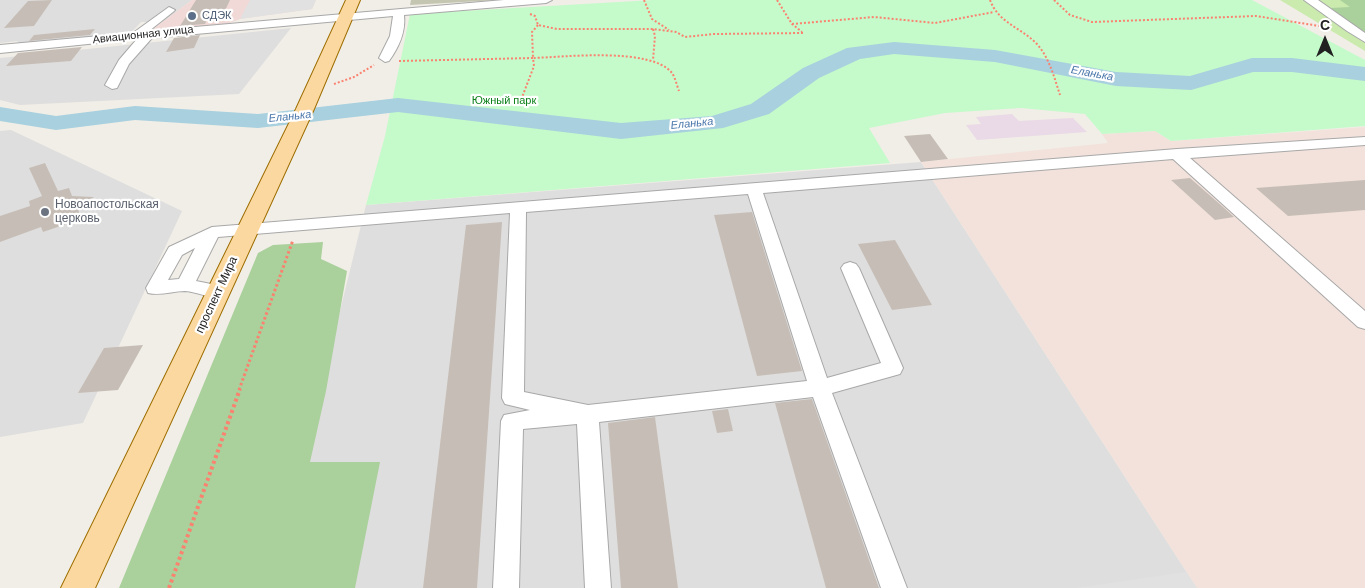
<!DOCTYPE html>
<html>
<head>
<meta charset="utf-8">
<style>
	body { margin:0 }
	#map { position:relative; width:1365px; height:588px; overflow:hidden; background:#f1eee7; font-family:"DM Sans",sans-serif }
	canvas { display:block }
	.north { position:absolute; left:1300px; top:15px; width:50px; height:50px; -webkit-text-stroke:4px #fff; paint-order:stroke; rotate:0deg; font-size:14px; font-weight:700; line-height:20px; text-align:center; color:#212121 }
	.north::after { content:''; display:block; margin:auto; width:18px; height:22px; background:#212121; clip-path:polygon(50% 0,100% 100%,50% 72%,0 100%) }
</style>
</head>
<body>
<div id="map">
<canvas width="1365" height="588"></canvas>
<div class="north">С</div>
</div>
<script>
const c = document.querySelector('canvas').getContext('2d');
c.lineJoin = 'round';
function fillPath(path, color) {
  c.fillStyle = color;
  c.fill(path, 'evenodd');
}
function stroke(path, color, width, dash) {
  c.strokeStyle = color;
  c.lineWidth = width;
  c.lineCap = dash ? 'butt' : 'round';
  c.setLineDash(dash || []);
  c.stroke(path);
}
function write(font, color, halo, rows, align = 'center') {
  c.font = font + ' "DM Sans",sans-serif';
  c.lineWidth = 4.5;
  c.setLineDash([]);
  c.textBaseline = 'middle';
  c.strokeStyle = halo;
  c.fillStyle = color;
  for (const [text, x, y, turn = 0] of rows) {
    c.save();
    c.translate(x, y);
    c.rotate((+turn || 0) * Math.PI / 180);
    c.textAlign = isNaN(turn) ? turn : align;
    if (halo) c.strokeText(text, 0, 0);
    c.fillText(text, 0, 0);
    c.restore();
  }
}
const residential = new Path2D(`
	M0,0H192L163,22H141L131,33L19,43L17,41L0,43Z
	M291,28L239,94L20,105L0,100V58Z
	M11,130L182,211L83,423L0,437V131Z
	M921,162L1197,588H272L366,205Z`);
const commercial = new Path2D(`
	M192,0H316L312,9L240,19L227,24L149,32Z`);
const industrial = new Path2D(`
	M1012,114L1019,121L1073,118L1087,132L977,140L966,125L981,124L976,117Z`);
const military = new Path2D(`
	M1365,127V588H1197L921,162L1108,143L1102,134L1155,131L1171,141Z`);
const construction = new Path2D(`
	M411,0H499L410,5Z`);
const grass = new Path2D(`
	M1280,0H1365V51Z`);
const forest = new Path2D(`
	M1340,0H1365V34L1331,8L1350,7Z
	M323,242L321,259L347,271L326,391L310,462H380L355,588H119L258,253L273,245Z`);
const park = new Path2D(`
	M653,0H1252L1365,60V126L1171,141L1155,131L1102,134L1085,114L1021,108L945,113L869,128L890,163L366,205L385,136L410,14Z`);
const parking = new Path2D(`
	M250,0H316L312,9L240,19Z
	M1186,572L1197,588H1076Z`);
const river = new Path2D(`
	M894,42L995,50L1116,72L1190,76L1252,58H1292L1365,67V81L1292,72H1253L1191,90L1116,86L995,62L894,54L860,59L819,78L769,114L723,128L621,139L398,112L258,128L135,120L56,130L0,121V107L56,116L135,106L258,114L398,98L621,123L712,116L751,104L803,68L847,48Z`);
const building = new Path2D(`
	M52,0L34,26L4,28L28,1Z
	M196,0H230L223,15L209,16L205,24L180,26Z
	M95,29L90,35L29,41L34,35Z
	M200,35L194,48L166,52L174,38Z
	M82,47L71,61L6,66L18,53Z
	M930,134L948,159L921,162L904,136Z
	M45,163L58,191L69,188L72,196L94,197L78,209L81,219L43,232L41,227L0,242V216L30,206L29,201L42,196L29,168Z
	M1190,178L1222,206L1234,217L1215,220L1171,180Z
	M1365,180V210L1288,216L1256,188Z
	M752,212L802,371L757,376L714,215Z
	M502,222L477,588H423L466,225Z
	M895,240L932,305L892,310L858,244Z
	M143,345L118,390L78,393L104,348Z
	M812,399L879,588H826L775,403Z
	M728,409L733,431L717,433L712,411Z
	M655,417L678,588H621L608,423Z`);
const pathFar2 = new Path2D(`
	M644,0L652,19L669,30
	M777,0L792,24L802,32
	M990,0C998,22 1019,27 1035,42C1049,56 1054,77 1060,95
	M1054,0L1070,15L1092,22L1256,16L1326,27
	M530,14L535,16L538,25L557,29H653L676,32L685,37L714,34L803,33
	M792,24L874,17L935,23L994,12
	M538,25L532,32L533,58C565,57 651,47 672,73C675,77 677,86 679,91
	M653,29L655,36L653,60
	M399,61L533,58L534,66L521,100
	M334,84L354,77L374,65`);
const pathFar1 = new Path2D(`
	M239,390L293,240`);
const path = new Path2D(`
	M169,588L240,389`);
const minor = new Path2D(`
	M504,0H552L546,3L404,15C406,32 399,47 389,61L385,62L379,58L390,36L393,16L152,38L129,64L117,88L112,89L105,85L119,60L137,39L0,53V45L133,33L169,7L175,10L173,12L149,31Z
	M1304,0H1318L1365,33V42L1347,31Z
	M1365,137V145L1190,158L1365,311V329L1358,327L1173,159L763,193L827,378L881,363L841,268L844,264L850,262L856,264L859,268L903,368L900,374L832,393L907,588H881L813,397L599,422L611,588H585L577,424L523,429L519,588H493L501,421L504,415L530,410L505,404L502,398L510,213L218,237L196,281L226,287L228,292L226,297C212,300 199,292 185,291C173,291 161,296 148,293L146,288L169,247L212,227L1177,149ZM748,194L807,381L588,405L524,392L526,212ZM195,248L179,279L168,280L182,255Z`);
const major = new Path2D(`
	M346,0H360L314,109L95,588H61L296,109Z`);
const markers = [
	[192,16,5,"#5c6f8a"],
	[45,212,5,"#6b7280"]
];
const farServicenames = [
	["СДЭК",202,16]
];
const farStreetnames = [
	["Авиационная улица",143,35,-6]
];
const farWaternames = [
	["Еланька",1092,74,10],
	["Еланька",290,117,-6],
	["Еланька",692,124,-6]
];
const farParknames = [
	["Южный парк",504,101]
];
const worshipNames = [
	["Новоапостольская",55,205],
	["церковь",55,219]
];
const streetNames = [
	["проспект Мира",217,295,-65]
];
fillPath(residential, '#dfdede');
fillPath(commercial, '#f1d9d7');
fillPath(industrial, '#ead9e6');
fillPath(military, '#f2e2db');
fillPath(construction, '#c5c6b2');
fillPath(grass, '#caeaae');
fillPath(forest, '#aad09c');
fillPath(park, '#c5facb');
fillPath(parking, '#e1e1e1');
fillPath(river, '#a8d0de');
fillPath(building, '#c6beb6');
stroke(minor, '#a8a8a8', 2);
stroke(major, '#9d6e00', 2);
stroke(pathFar2, '#fa826f', 2, [2, 2]);
stroke(pathFar1, '#fa826f', 3, [2.5, 2.5]);
stroke(path, '#fa826f', 4, [3, 3]);
fillPath(minor, '#fff');
fillPath(major, '#fcd8a1');
for (const [x, y, r, color] of markers) {
  const dot = new Path2D();
  dot.arc(x, y, r, 0, 2 * Math.PI);
  c.fillStyle = color;
  c.fill(dot);
  stroke(dot, '#fff', 2);
}
write('11px', '#4e5e75', '#fff', farServicenames, 'left');
write('11px', '#212121', '#fff', farStreetnames);
write('italic 11px', '#4976aa', '#fff', farWaternames);
write('11px', '#0c8119', '#fff', farParknames);
write('12px', '#5b616d', '#fff', worshipNames, 'left');
write('12px', '#212121', '#fff', streetNames);
</script>
</body>
</html>
